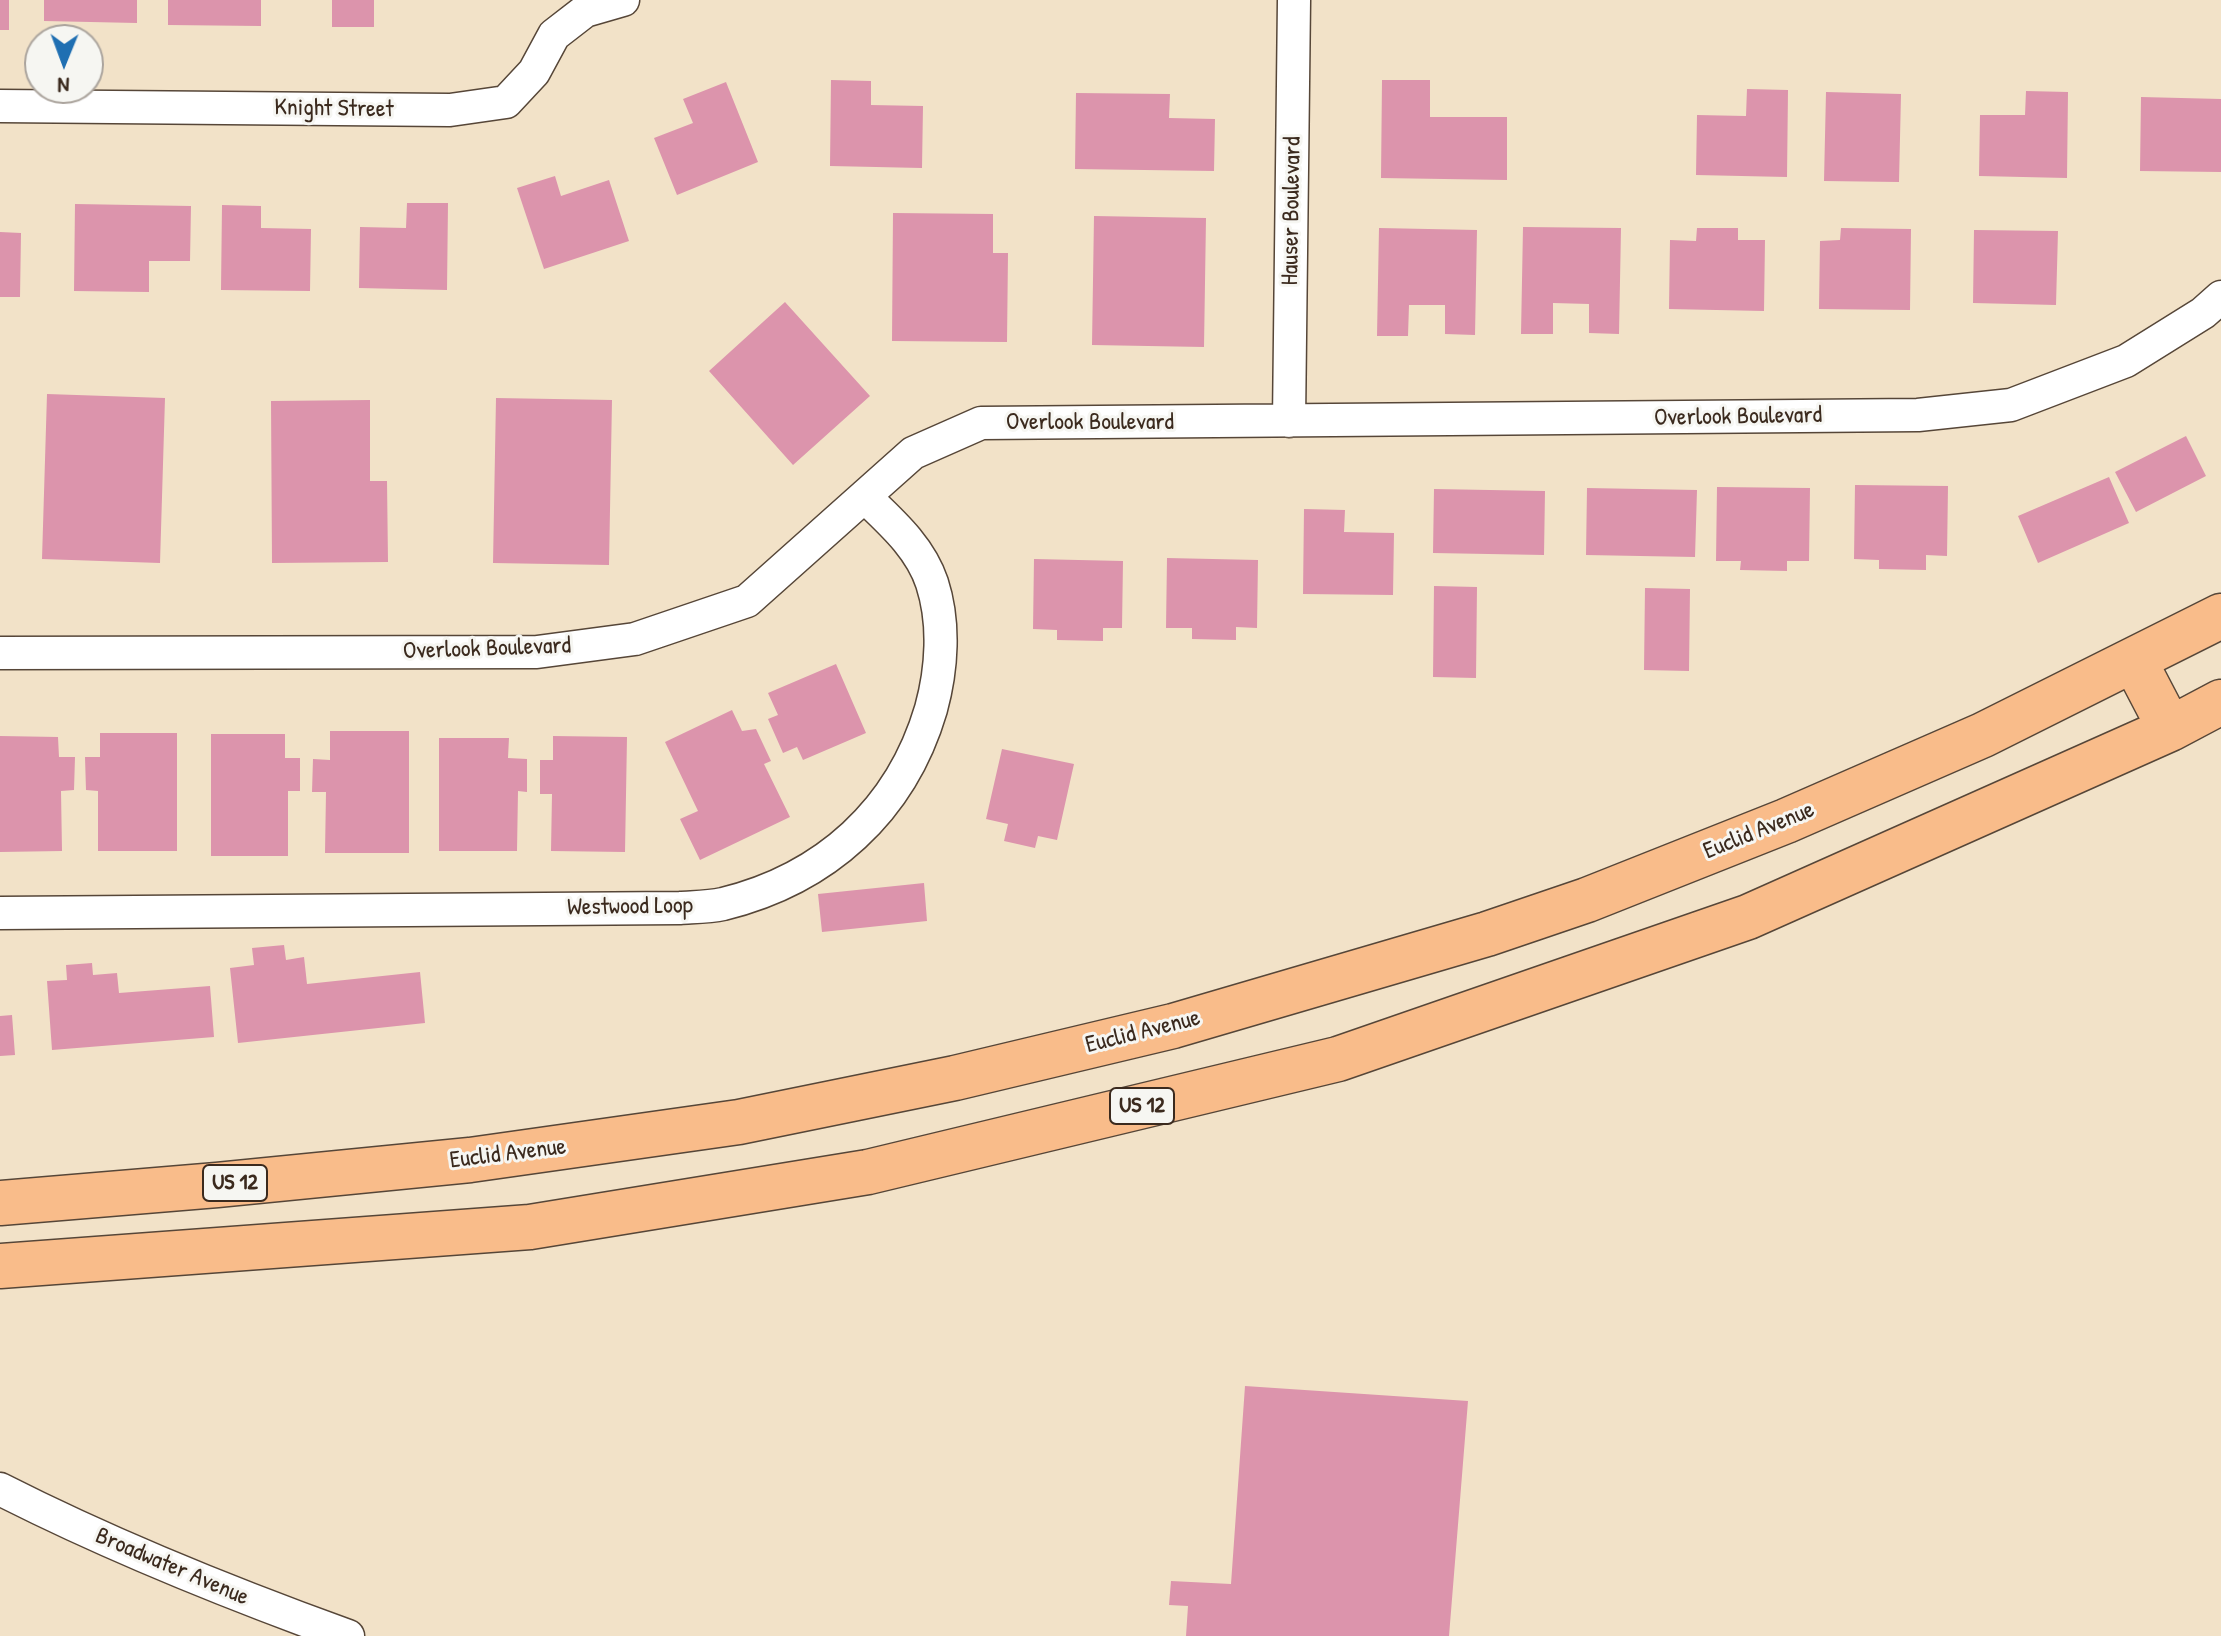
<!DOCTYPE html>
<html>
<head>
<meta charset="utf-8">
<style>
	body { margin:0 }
	#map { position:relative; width:2221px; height:1636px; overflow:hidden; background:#f2e2c8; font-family:"Patrick Hand",sans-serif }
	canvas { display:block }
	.north { position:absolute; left:24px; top:24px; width:80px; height:80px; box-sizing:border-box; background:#f6f6f2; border:2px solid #aba49d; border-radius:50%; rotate:181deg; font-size:22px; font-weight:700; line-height:32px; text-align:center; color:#3b2a1e }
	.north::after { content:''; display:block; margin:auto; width:28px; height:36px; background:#1f6fb2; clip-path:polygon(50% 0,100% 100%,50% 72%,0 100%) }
</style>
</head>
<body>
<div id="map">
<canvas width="2221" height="1636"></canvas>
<div class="north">N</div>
</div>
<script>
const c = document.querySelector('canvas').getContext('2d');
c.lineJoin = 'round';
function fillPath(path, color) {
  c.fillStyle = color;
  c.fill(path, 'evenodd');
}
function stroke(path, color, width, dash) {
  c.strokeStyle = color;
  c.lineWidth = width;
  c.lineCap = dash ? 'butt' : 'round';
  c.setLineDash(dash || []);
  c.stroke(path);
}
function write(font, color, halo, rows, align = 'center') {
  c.font = font + ' "Patrick Hand",sans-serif';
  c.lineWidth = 6;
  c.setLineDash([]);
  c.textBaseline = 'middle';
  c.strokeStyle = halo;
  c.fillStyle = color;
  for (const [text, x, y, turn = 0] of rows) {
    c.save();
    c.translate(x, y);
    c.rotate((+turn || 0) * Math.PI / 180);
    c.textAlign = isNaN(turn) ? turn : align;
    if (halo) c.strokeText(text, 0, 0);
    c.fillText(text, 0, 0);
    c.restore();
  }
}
const building = new Path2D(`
	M0,0H9V30H0Z
	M44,0H137V23L44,21Z
	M168,0H261V26L168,25Z
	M332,0H374V27H332Z
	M831,80L871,81V105L923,106L922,168L830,166Z
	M1382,80H1430V117H1507V180L1381,178Z
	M726,82L758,162L677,195L654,138L693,123L683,99Z
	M1747,89L1788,90L1787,177L1696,175L1697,115L1746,116Z
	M2026,91L2068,92L2067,178L1979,176L1980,115H2025Z
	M1826,92L1901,94L1899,182L1824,181Z
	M1076,93L1170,94L1169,118L1215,119L1214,171L1075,169Z
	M2141,97L2221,99V172L2140,171Z
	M555,176L561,196L609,180L629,241L544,269L517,188Z
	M407,203H448L447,290L359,288L360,227L406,228Z
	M75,204L191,206L190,261H149V292L74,291Z
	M222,205L261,206V228L311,229L310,291L221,290Z
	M893,213L993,214V253H1008L1007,342L892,341Z
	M1094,216L1206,218L1204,347L1092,345Z
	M1523,227L1621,228L1619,334L1589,333V304L1553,303V334H1521Z
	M1379,228L1477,230L1475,335L1445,334V305H1409L1408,336H1377Z
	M1697,228H1738V240H1765L1764,311L1669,309L1670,240L1696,241Z
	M1841,228L1911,229L1910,310L1819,309L1820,241L1840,240Z
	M1974,230L2058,231L2056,305L1973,303Z
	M0,232L21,233L20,297H0Z
	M785,302L870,396L793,465L709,371Z
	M47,394L165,398L160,563L42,559Z
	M496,398L612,400L609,565L493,563Z
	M370,400V481H387L388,562L272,563L271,401Z
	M2186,436L2206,476L2136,512L2115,472Z
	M2109,477L2129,523L2038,563L2018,516Z
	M1855,485L1948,486L1947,556L1926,555V570L1879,569V560L1854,559Z
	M1717,487L1810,488L1809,561H1787V571L1740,570L1741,561H1716Z
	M1587,488L1697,490L1695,557L1586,555Z
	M1434,489L1545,491L1544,555L1433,553Z
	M1304,509L1345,510L1344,532L1394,533L1393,595L1303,594Z
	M1167,558L1258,560L1257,628L1236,627V640L1192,639V628H1166Z
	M1034,559L1123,561L1122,628H1103V641L1057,640V630L1033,629Z
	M1434,586L1477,587L1476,678L1433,677Z
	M1645,588L1690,589L1689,671L1644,670Z
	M836,664L866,733L803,760L797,747L783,753L768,719L778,715L768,693Z
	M732,710L742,731L756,729L771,761L764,764L790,817L700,860L680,819L698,811L665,742Z
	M330,731H409V853H325L326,792H312L313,759L330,760Z
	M100,733H177V851H98V791L86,790L85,757H100Z
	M211,734H285V758H300V791H288V856H211Z
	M0,736L58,737L59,757H75L74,790L61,791L62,851L0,852Z
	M553,736L627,737L625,852L551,851L552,794H540V760H553Z
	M439,738H509L508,758L527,759V792L518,791L517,851H439Z
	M1002,749L1074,764L1057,840L1038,836L1035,848L1004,841L1008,824L986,819Z
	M924,883L927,921L822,932L818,894Z
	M284,945L286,960L304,957L307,984L420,972L425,1023L238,1043L230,968L254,965L252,948Z
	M92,963L93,975L117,973L119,993L210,986L214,1037L52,1050L47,981L67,980L66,965Z
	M12,1015L15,1055L0,1056V1016Z
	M1245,1386L1468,1401L1449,1636H1186L1188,1606L1169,1605L1171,1581L1231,1584Z`);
const minor = new Path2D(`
	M0,106L450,110L506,102L534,72L554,35L585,11L623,0
	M1289,421L1294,0
	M0,653L537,652L635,639L747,601L913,453L981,423L1918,415L2011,405L2126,361L2203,313L2221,297
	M0,913L680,908C694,907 709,907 723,904C825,879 901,811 931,709C942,669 945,623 932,583C920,547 891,522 865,497
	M0,1489C112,1546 229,1593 348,1636`);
const trunk = new Path2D(`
	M2134,660L2170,729
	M0,1203L217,1185L470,1160L739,1122L955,1078L1173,1026L1487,934L1587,900L1786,821L1983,735L2221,616
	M0,1266L530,1227L868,1172L1338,1059L1748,917L2170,729L2221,702`);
const shields = [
	[1142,1106,64],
	[235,1183,64]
];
const shieldNames = [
	["US 12",1142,1106],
	["US 12",235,1183]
];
const streetNames = [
	["Knight Street",334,109,1],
	["Hauser Boulevard",1292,211,-89],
	["Overlook Boulevard",1738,417,-1],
	["Overlook Boulevard",1090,423],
	["Overlook Boulevard",487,649,-2],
	["Euclid Avenue",1759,831,-22],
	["Westwood Loop",630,907,-1],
	["Euclid Avenue",1143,1032,-14],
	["Euclid Avenue",508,1154,-7],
	["Broadwater Avenue",172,1567,23]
];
fillPath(building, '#dc94ac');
stroke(minor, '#564638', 35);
stroke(trunk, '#564638', 47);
stroke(minor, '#fff', 32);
stroke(trunk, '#f9bc8a', 44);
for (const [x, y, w] of shields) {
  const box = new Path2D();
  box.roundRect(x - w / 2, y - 18, w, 36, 6);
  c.fillStyle = '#f6f6f2';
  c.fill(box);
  stroke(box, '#3b2a1e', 2);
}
write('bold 22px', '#3b2a1e', null, shieldNames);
write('24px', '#3b2a1e', '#f6f6f2', streetNames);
</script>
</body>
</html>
